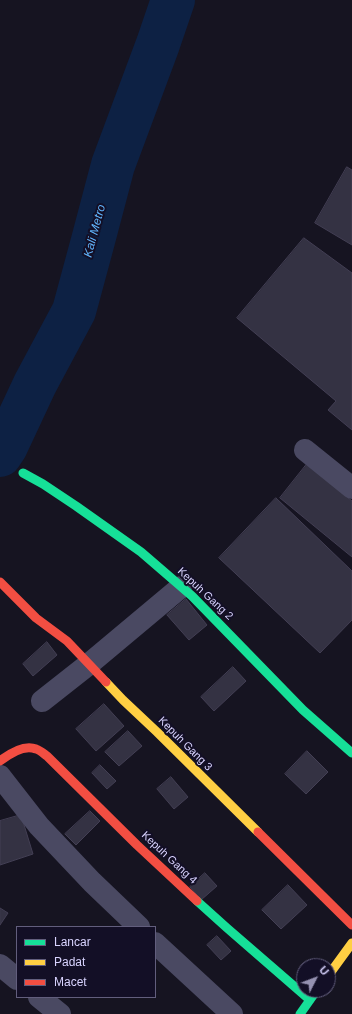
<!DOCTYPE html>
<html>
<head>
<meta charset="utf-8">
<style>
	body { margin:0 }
	#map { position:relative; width:352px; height:1014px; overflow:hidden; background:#161421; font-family:Arial,sans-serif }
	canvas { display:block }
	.legend { position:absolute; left:16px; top:926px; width:140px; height:72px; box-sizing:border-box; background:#130f26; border:1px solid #625e7d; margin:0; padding:5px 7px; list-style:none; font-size:12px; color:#d9d4ff }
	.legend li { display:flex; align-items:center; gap:8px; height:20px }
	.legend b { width:20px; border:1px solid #625e7d }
	.north { position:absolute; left:296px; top:958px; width:40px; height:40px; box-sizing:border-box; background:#130f26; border:1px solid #625e7d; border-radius:50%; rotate:48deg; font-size:11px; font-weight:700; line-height:16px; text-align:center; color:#d9d4ff }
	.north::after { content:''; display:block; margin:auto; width:14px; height:18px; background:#9591b1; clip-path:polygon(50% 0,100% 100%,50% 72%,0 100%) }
</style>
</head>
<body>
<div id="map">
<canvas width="352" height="1014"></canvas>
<ul class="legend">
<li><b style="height:5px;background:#16e098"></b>Lancar</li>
<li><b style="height:5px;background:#ffcf43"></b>Padat</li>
<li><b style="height:5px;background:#f24e42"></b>Macet</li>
</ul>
<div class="north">U</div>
</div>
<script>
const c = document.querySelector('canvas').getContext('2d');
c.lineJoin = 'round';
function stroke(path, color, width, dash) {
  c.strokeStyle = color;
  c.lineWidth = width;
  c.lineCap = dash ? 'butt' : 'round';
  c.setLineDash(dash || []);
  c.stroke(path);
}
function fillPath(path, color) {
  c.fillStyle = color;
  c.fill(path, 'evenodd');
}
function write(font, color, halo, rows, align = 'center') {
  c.font = font + ' Arial,sans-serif';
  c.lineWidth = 4;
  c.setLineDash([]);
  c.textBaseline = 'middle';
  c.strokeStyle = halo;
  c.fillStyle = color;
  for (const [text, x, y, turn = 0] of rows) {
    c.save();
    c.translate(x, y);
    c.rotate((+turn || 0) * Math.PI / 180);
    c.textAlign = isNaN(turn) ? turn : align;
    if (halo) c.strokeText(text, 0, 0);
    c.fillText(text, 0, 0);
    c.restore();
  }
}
const river = new Path2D(`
	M0,455L6,446L35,384L74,311L94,237L113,165L158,44L173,0`);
const building = new Path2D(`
	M347,167L352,170V245L315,223Z
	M304,238L352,273V430L328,410L336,401L237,318Z
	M307,464L352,501V557L280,498Z
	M276,498L352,571V620L320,653L219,558Z
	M186,599L207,625L189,640L167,615Z
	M47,642L57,655L33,676L23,664Z
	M233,667L246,681L214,711L201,697Z
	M104,704L124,726L96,751L76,729Z
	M128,731L142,746L119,766L105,752Z
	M307,751L328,772L306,794L285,774Z
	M100,765L116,781L107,789L92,773Z
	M171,777L188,797L174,809L157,789Z
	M90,811L100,821L76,845L65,834Z
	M21,815L33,854L0,865V821Z
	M205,873L217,886L201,900L190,887Z
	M288,885L307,905L281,929L262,910Z
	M0,908L8,913L0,925Z
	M217,936L231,951L221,960L207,945Z`);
const street = new Path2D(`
	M305,450L352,488
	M42,701L89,664L181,587
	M0,776L39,826L92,882L139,927
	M155,943L232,1014
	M0,965L17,979
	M39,997L60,1014`);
const fast = new Path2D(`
	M23,473L43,484L76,506L141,552L192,596L303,710L352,753
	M197,901L227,928L310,1000
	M300,1014L317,990`);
const slow = new Path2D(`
	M106,682L123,700L157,732L258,832
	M328,976L352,943`);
const jam = new Path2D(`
	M0,582L36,618L67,641L106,682
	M0,761C9,754 24,744 36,749C40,750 44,754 47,756L137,845L197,901
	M258,832L352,925`);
const streetNames = [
	["Kepuh Gang 2",205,594,43],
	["Kepuh Gang 3",185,744,45],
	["Kepuh Gang 4",169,858,43]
];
const waterNames = [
	["Kali Metro",95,231,-75]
];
stroke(river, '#0d2144', 44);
fillPath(building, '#343243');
stroke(building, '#433f54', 1);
stroke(street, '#4a4962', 22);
stroke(fast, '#16e098', 9);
stroke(slow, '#ffcf43', 9);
stroke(jam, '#f24e42', 9);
write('11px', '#d9d4ff', '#130f26', streetNames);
write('italic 12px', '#62b6ff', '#130f26', waterNames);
</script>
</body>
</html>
